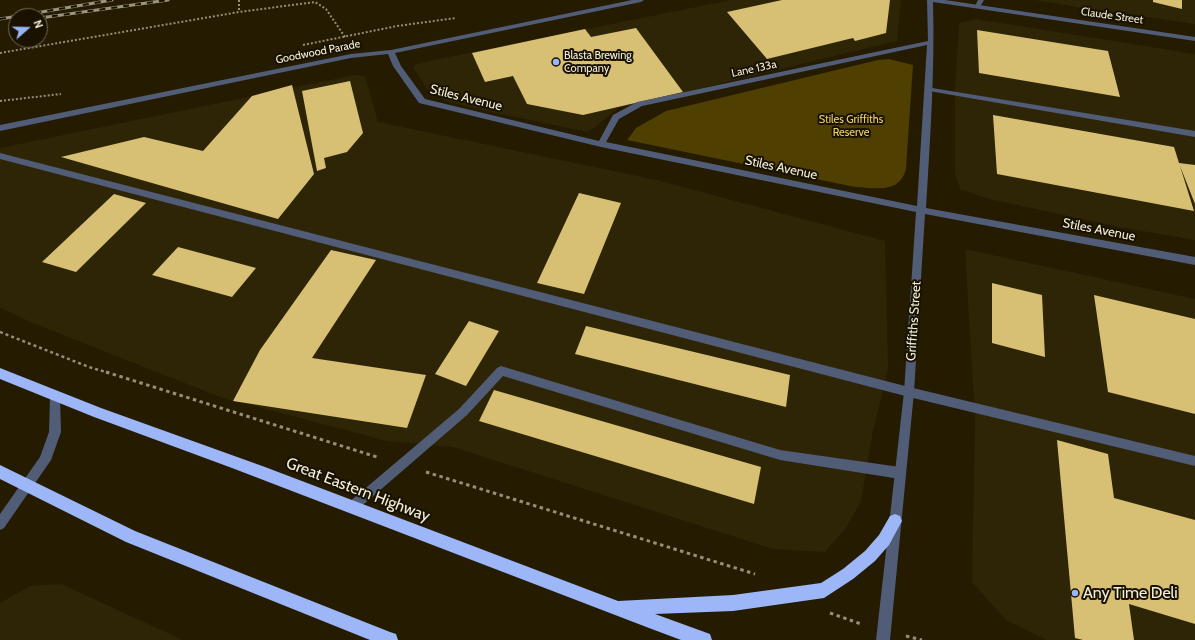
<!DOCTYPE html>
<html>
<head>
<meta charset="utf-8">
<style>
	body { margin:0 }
	#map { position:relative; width:1195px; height:640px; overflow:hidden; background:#241b00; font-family:Cabin,sans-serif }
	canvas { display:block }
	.north { position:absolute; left:8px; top:8px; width:40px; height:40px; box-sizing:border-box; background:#191200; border:1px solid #716a58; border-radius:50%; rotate:70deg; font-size:11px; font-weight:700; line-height:16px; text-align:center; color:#f4eedc }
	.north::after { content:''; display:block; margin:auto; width:14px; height:18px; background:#99b5fd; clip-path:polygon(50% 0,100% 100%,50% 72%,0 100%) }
</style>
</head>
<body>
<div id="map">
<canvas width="1195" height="640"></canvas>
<div class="north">N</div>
</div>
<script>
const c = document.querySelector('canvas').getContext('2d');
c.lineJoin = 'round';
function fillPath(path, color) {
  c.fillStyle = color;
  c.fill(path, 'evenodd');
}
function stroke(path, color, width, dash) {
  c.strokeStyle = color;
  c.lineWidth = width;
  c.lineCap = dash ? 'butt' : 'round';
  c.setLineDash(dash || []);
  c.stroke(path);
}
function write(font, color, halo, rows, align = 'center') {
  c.font = font + ' Cabin,sans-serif';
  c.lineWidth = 4;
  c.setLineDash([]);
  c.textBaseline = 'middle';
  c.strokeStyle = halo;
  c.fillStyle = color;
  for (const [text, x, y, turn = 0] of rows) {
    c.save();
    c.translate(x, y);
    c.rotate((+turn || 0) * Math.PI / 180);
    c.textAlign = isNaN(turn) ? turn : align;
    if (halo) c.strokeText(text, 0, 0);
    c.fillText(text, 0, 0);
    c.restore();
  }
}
const built = new Path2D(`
	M731,0H901L897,41L618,108L594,128L587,132L482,110L445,101L428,90L414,69V65L429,61Z
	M1034,0H1195V24L1083,8Z
	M976,19L1195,54V240L1119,227L989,199L960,189L955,173V90L959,23Z
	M355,75L365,76L378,122L657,180L885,241L888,369L873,431L861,501L846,528L825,552L773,549L453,447L387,441L220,397L33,323L0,308V148Z
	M965,249L1195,299V640H1047L1006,620L972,582L975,419Z
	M61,584L183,640H0V603L30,586Z`);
const green = new Path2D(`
	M889,59L913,65L906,168C901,194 875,188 855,187L627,140L636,128L666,111L878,60Z`);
const building = new Path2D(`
	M782,0H890L886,33L855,41L853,38L767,59L727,12Z
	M1153,0H1182V9L1153,2Z
	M636,28L683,92L583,115L527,104L513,76L485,82L472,53L585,29L591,37Z
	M977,30L1108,51L1120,97L979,73Z
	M350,81L363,133L347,152L324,158L326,168L317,171L302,91Z
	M292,85L314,174L278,219L61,157L144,137L203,151L252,96Z
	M993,115L1174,147L1179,163L1195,165V204L1180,166L1194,211L997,174Z
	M579,193L621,203L584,294L537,283Z
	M114,194L146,203L76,272L42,262Z
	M178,247L256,268L232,297L152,275Z
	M331,250L376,260L312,358L426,375L407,428L233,401L260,350Z
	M992,283L1042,295L1045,357L992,343Z
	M1094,295L1195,319V414L1108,392Z
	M469,321L499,331L466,386L435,374Z
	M586,326L790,375L786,407L575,354Z
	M494,390L761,467L754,504L479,421Z
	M1057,440L1108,454L1114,498L1195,520V624L1129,604L1134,640H1083L1075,638Z`);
const pathFar2 = new Path2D(`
	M239,0V12
	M303,45L397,26L456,18
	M0,53L239,12L315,2L326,9L345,37
	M0,101L61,94`);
const pathFar1 = new Path2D(`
	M0,332L89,367L109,373`);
const path = new Path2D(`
	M106,372L377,457
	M426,472L755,574
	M830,613L861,624
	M906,636L922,640`);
const lane = new Path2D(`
	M978,0H984L980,7L978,8L975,6Z
	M926,87L1195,131V137L929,91L925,89Z
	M0,153L909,387L1195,456V466L909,397L0,159Z
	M501,366L780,450L900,467L904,469L906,473L904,477L900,479L780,460L503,376L467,415L356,511L352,513L348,511L346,507L348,503L459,409L497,368Z`);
const street = new Path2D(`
	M632,0H644L641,2L395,53L401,66L425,99L599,141L613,115L637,102L928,41L927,0H945L1195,37V41L933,2C935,71 930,139 926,208L1195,257V265L925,214L914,392L890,640H876L904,392L916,212L601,147L419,103L393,66L388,54L351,58L0,131V125L351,54L391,50ZM927,45L917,206L606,142L619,119L642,106Z
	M55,393L59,395L60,398L61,432L51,460L4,528L0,530V514L40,457L49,432L50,398L51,395Z`);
const highway = new Path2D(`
	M0,368L101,408L265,467L618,601L733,595L821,583L843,569L865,551L879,535L890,516L895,514L900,516L902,521L889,545L875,561L853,579L824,598L733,611L655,614L710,634L712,640H681L649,628L232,468L94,417L0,379Z
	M0,465L135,531L390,632L396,634L398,640H370L126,542L0,479Z`);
const rail = new Path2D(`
	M40,18L168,0
	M0,19L112,0`);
const markers = [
	[556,62,4,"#99b5fd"],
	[1075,593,4,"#99b5fd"]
];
const farStreetnames = [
	["Claude Street",1112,16,8],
	["Goodwood Parade",318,52,-11],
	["Lane 133a",754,69,-12]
];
const farPoinames = [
	["Blasta Brewing",564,56],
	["Company",564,69]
];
const farParknames = [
	["Stiles Griffiths",851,120],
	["Reserve",851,133]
];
const streetNames = [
	["Stiles Avenue",466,98,14],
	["Stiles Avenue",781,168,12],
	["Stiles Avenue",1099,230,11],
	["Griffiths Street",914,321,-86]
];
const nearStreetnames = [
	["Great Eastern Highway",358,490,21]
];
const nearPoinames = [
	["Any Time Deli",1083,593]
];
fillPath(built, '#2e2507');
fillPath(green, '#4f3f01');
fillPath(building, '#d7c074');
stroke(pathFar2, '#958e78', 2, [2, 2]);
stroke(pathFar1, '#958e78', 2.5, [3, 3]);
stroke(path, '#958e78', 3, [3.5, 3.5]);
fillPath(lane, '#515c76');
fillPath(street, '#515c76');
fillPath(highway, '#9cb6f8');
stroke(rail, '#9c957f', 3);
stroke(rail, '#191200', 2, [6]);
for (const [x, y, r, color] of markers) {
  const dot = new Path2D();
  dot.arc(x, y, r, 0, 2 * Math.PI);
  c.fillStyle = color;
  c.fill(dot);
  stroke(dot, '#191200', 1.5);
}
write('11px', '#f4eedc', '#191200', farStreetnames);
write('11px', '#f4eedc', '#191200', farPoinames, 'left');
write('11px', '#f2d269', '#191200', farParknames);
write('13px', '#f4eedc', '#191200', streetNames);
write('16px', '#f4eedc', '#191200', nearStreetnames);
write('16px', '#f4eedc', '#191200', nearPoinames, 'left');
</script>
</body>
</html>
